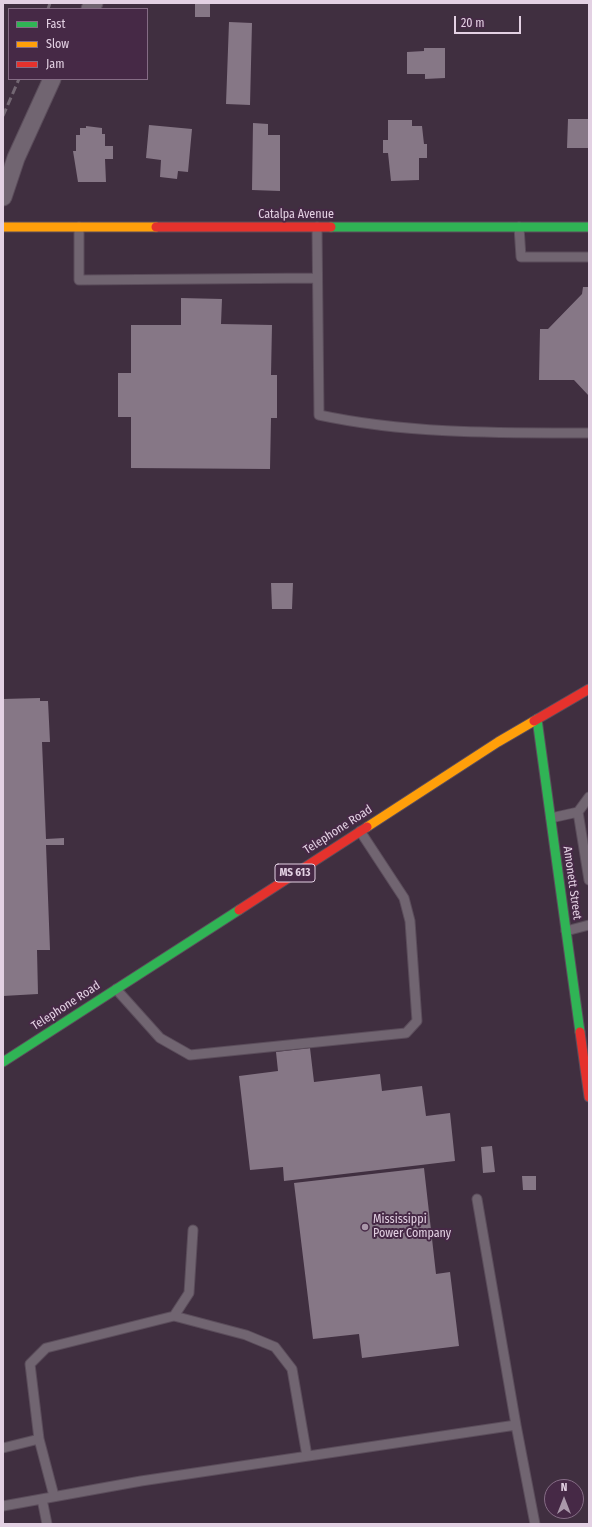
<!DOCTYPE html>
<html>
<head>
<meta charset="utf-8">
<style>
	body { margin:0 }
	#map { position:relative; width:592px; height:1527px; overflow:hidden; background:#402f40; font-family:"Fira Sans Condensed",sans-serif }
	canvas { display:block }
	.frame { position:absolute; inset:0; border:4px solid #e3d1e3; pointer-events:none }
	.legend { position:absolute; left:8px; top:8px; width:140px; height:72px; box-sizing:border-box; background:#462946; border:1px solid #856c85; margin:0; padding:5px 7px; list-style:none; font-size:12px; color:#e3d1e3 }
	.legend li { display:flex; align-items:center; gap:8px; height:20px }
	.legend b { width:20px; border:1px solid #856c85 }
	.north { position:absolute; left:544px; top:1479px; width:40px; height:40px; box-sizing:border-box; background:#462946; border:1px solid #856c85; border-radius:50%; rotate:0deg; font-size:11px; font-weight:700; line-height:16px; text-align:center; color:#e3d1e3 }
	.north::after { content:''; display:block; margin:auto; width:14px; height:18px; background:#aa98aa; clip-path:polygon(50% 0,100% 100%,50% 72%,0 100%) }
	.scale { position:absolute; left:454px; top:16px; width:67px; height:18px; box-sizing:border-box; border:2px solid #e3d1e3; border-top:0; padding-left:5px; font-size:12px; line-height:14px; white-space:nowrap; color:#e3d1e3; -webkit-text-stroke:3px #462946; paint-order:stroke }
</style>
</head>
<body>
<div id="map">
<canvas width="592" height="1527"></canvas>
<div class="frame"></div>
<ul class="legend">
<li><b style="height:5px;background:#30b455"></b>Fast</li>
<li><b style="height:5px;background:#ff9f0a"></b>Slow</li>
<li><b style="height:5px;background:#e5322d"></b>Jam</li>
</ul>
<div class="north">N</div>
<div class="scale">20 m</div>
</div>
<script>
const c = document.querySelector('canvas').getContext('2d');
c.lineJoin = 'round';
function fillPath(path, color) {
  c.fillStyle = color;
  c.fill(path, 'evenodd');
}
function stroke(path, color, width, dash) {
  c.strokeStyle = color;
  c.lineWidth = width;
  c.lineCap = dash ? 'butt' : 'round';
  c.setLineDash(dash || []);
  c.stroke(path);
}
function write(font, color, halo, rows, align = 'center') {
  c.font = font + ' "Fira Sans Condensed",sans-serif';
  c.lineWidth = 4;
  c.setLineDash([]);
  c.textBaseline = 'middle';
  c.strokeStyle = halo;
  c.fillStyle = color;
  for (const [text, x, y, turn = 0] of rows) {
    c.save();
    c.translate(x, y);
    c.rotate((+turn || 0) * Math.PI / 180);
    c.textAlign = isNaN(turn) ? turn : align;
    if (halo) c.strokeText(text, 0, 0);
    c.fillText(text, 0, 0);
    c.restore();
  }
}
const building = new Path2D(`
	M195,3H210V17H195Z
	M229,22L252,23L250,105L226,104Z
	M424,48H445V78L425,79V74H407V52L424,51Z
	M568,119H589V148H567Z
	M388,120H412V126H422L424,144H427V158H419V180L391,181L388,153H383V140H388Z
	M253,123L268,124V135H280V191L252,190Z
	M149,125L192,129L188,172L178,171L177,179L160,177L161,160L146,158Z
	M86,126L102,128V134H105V146H113V159H105L106,182H78L73,151H76V135H80V128H86Z
	M583,287H589V396L574,380H539L540,329H548L582,294Z
	M181,298L222,299L221,324L272,325L271,375H277V418H271L270,469L131,468V417H118V373H131V325H181Z
	M271,583H293L292,609H272Z
	M40,698V701H48L50,742H42L46,839L64,838V845H46L50,950H37L38,994L3,996V699Z
	M310,1048L314,1082L380,1074L382,1091L422,1086L426,1116L450,1113L455,1161L284,1181L283,1167L250,1170L239,1076L278,1071L276,1052Z
	M492,1146L495,1172L483,1173L481,1147Z
	M424,1168L436,1274L450,1272L459,1346L362,1358L359,1334L313,1339L294,1183Z
	M522,1176H536V1190H523Z`);
const lane = new Path2D(`
	M79,227V280L317,278
	M317,227L319,415C407,434 499,433 589,433
	M519,227L521,257H589
	M578,812L589,880
	M551,818L578,812L589,797
	M566,931L589,925
	M116,989L160,1038L190,1055L406,1033L417,1021L410,921L404,898L360,831
	M477,1199L516,1425
	M174,1316L246,1335L275,1347L292,1369L307,1456
	M3,1448L39,1439
	M54,1496L39,1439L30,1364L46,1348L174,1316L189,1293L193,1230
	M42,1499L47,1524
	M3,1506L141,1481L516,1425L535,1524`);
const street = new Path2D(`
	M90,9L94,3
	M3,197L16,158L52,79`);
const fast = new Path2D(`
	M331,227H589
	M537,719L580,1032
	M3,1062L239,910`);
const slow = new Path2D(`
	M3,227H156
	M367,827L498,742L534,721`);
const jam = new Path2D(`
	M156,227H331
	M534,721L589,689
	M239,910L367,827
	M580,1032L589,1097`);
const rail = new Path2D(`
	M48,9L50,3
	M3,116L19,79`);
const markers = [
	[365,1227,4,"#aa98aa"]
];
const shields = [
	[295,873,40]
];
const shieldNames = [
	["MS 613",295,873]
];
const streetNames = [
	["Catalpa Avenue",296,215],
	["Telephone Road",338,830,-33],
	["Amonett Street",572,883,82],
	["Telephone Road",66,1006,-33]
];
const poiNames = [
	["Mississippi",373,1220],
	["Power Company",373,1234]
];
fillPath(building, '#867786');
stroke(lane, '#5b4d5b', 11);
stroke(street, '#5b4d5b', 19);
stroke(fast, '#5b4d5b', 11);
stroke(slow, '#5b4d5b', 11);
stroke(jam, '#5b4d5b', 11);
stroke(lane, '#716571', 9);
stroke(street, '#716571', 17);
stroke(fast, '#30b455', 9);
stroke(slow, '#ff9f0a', 9);
stroke(jam, '#e5322d', 9);
stroke(rail, '#736773', 3, [8, 4]);
for (const [x, y, r, color] of markers) {
  const dot = new Path2D();
  dot.arc(x, y, r, 0, 2 * Math.PI);
  c.fillStyle = color;
  c.fill(dot);
  stroke(dot, '#462946', 1.5);
}
for (const [x, y, w] of shields) {
  const box = new Path2D();
  box.roundRect(x - w / 2, y - 9, w, 18, 3);
  c.fillStyle = '#462946';
  c.fill(box);
  stroke(box, '#e3d1e3', 1);
}
write('bold 11px', '#e3d1e3', null, shieldNames);
write('12px', '#e3d1e3', '#462946', streetNames);
write('12px', '#e3d1e3', '#462946', poiNames, 'left');
</script>
</body>
</html>
